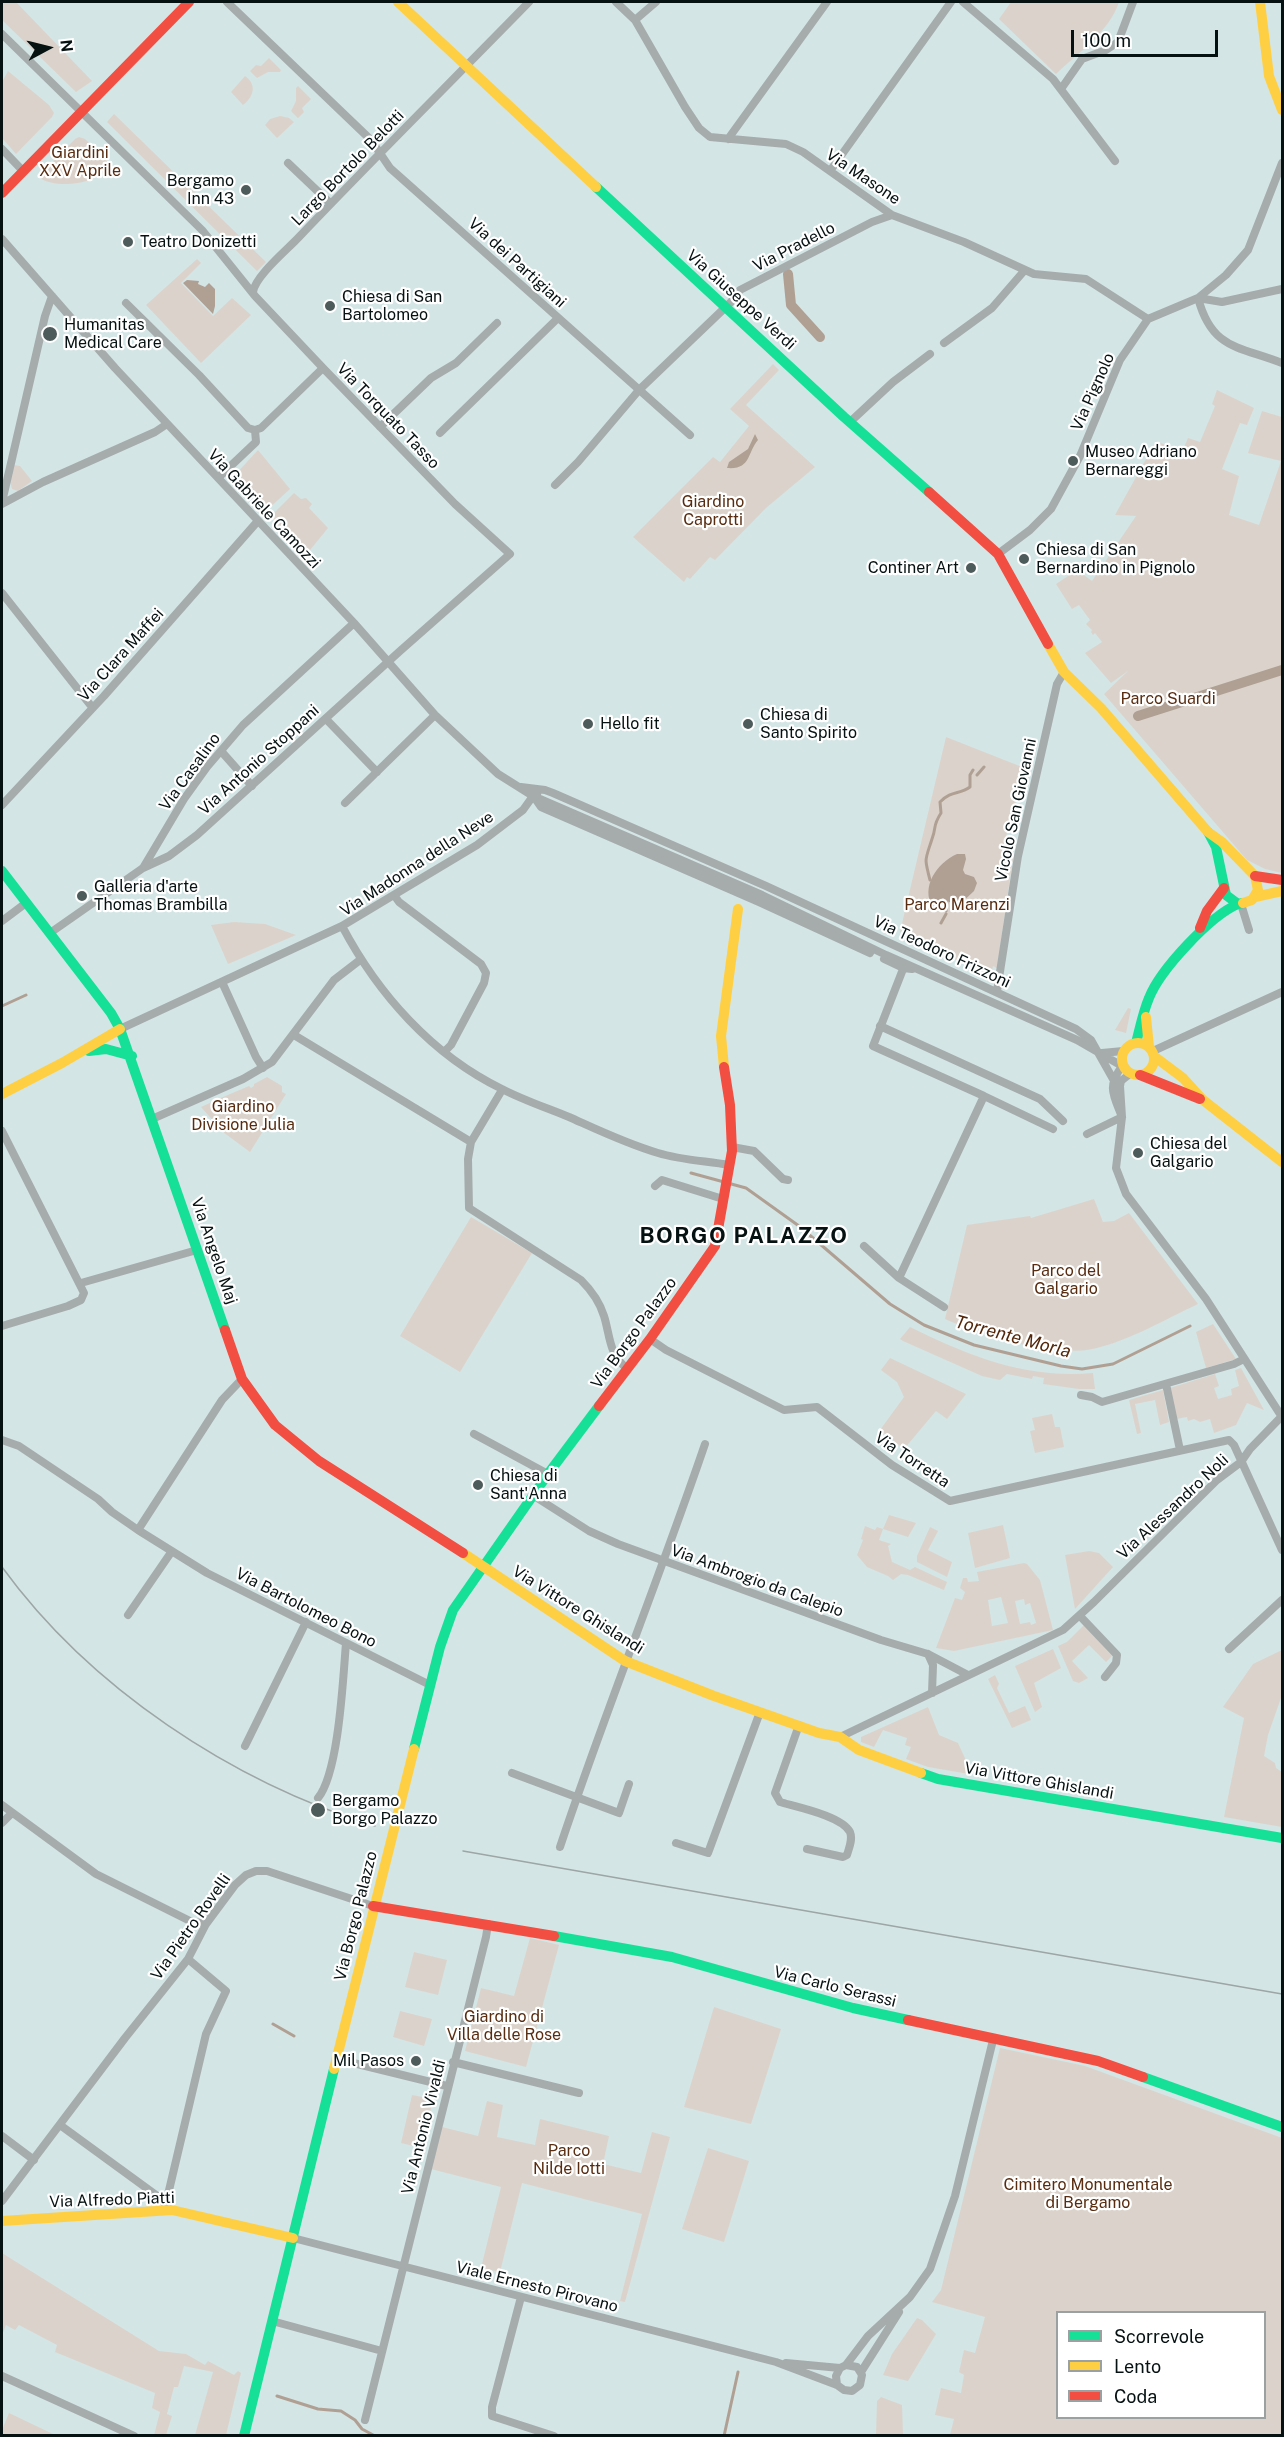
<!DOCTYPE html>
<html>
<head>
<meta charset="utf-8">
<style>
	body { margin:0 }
	#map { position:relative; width:1284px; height:2437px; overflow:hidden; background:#d4e5e5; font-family:"Public Sans",sans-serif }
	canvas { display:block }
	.frame { position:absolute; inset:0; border:3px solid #061111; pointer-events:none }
	.legend { position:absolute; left:1056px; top:2311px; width:210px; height:108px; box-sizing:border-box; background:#fff; border:2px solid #9ba0a0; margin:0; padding:8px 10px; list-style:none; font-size:18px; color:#061111 }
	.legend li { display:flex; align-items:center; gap:12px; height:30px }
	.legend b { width:30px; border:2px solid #9ba0a0 }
	.north { position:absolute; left:18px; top:18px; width:60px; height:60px; -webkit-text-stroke:4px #fff; paint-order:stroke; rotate:83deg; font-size:16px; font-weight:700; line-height:24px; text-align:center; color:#061111 }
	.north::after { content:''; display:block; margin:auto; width:21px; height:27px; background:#061111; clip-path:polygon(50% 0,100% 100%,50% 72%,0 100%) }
	.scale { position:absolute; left:1071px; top:30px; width:147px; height:27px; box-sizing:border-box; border:3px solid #061111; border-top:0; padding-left:8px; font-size:18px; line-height:21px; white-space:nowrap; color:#061111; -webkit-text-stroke:4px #fff; paint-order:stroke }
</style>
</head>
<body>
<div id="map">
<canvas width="1284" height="2437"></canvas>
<div class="frame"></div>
<ul class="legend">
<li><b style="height:8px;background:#16e098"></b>Scorrevole</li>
<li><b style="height:8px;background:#ffcf43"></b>Lento</li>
<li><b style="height:8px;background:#f24e42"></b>Coda</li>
</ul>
<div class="north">N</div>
<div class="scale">100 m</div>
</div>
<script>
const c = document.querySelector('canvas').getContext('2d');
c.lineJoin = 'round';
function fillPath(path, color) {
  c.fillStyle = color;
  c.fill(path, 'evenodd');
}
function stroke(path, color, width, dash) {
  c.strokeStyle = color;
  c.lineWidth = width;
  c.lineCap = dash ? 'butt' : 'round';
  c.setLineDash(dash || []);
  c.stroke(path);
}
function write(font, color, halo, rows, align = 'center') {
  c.font = font + ' "Public Sans",sans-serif';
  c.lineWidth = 4.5;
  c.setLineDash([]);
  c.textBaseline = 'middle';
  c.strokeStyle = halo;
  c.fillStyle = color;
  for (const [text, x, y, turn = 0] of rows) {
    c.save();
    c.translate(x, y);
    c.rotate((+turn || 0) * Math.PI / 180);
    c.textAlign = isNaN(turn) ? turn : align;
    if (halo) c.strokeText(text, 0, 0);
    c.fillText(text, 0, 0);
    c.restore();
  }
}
const green = new Path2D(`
	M2,2H16L92,81L76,92L2,20Z
	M1011,2H1119C1110,31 1078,53 1056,74L999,19Z
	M269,58L281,70L280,72H268L257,78L250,71L256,65L261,66Z
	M8,71L49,105L54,113L52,117L16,154L2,138V82Z
	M245,76C257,84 254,97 243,105L231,92Z
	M298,86L311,99L302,108L304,112L298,118L291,111L296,101V88Z
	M114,114L266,262L257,271L107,122Z
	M280,116L289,118L294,122L277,138L265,125L270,119Z
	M79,137L85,139L110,163C103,184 57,190 40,178L39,173H42L75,139Z
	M197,259L201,263L181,283L213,316L232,298L251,315L201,363L146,305Z
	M773,364L779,370L746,405L815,467L766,508L715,560L710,557L690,579L687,577L684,582L633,537L713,457L720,462L749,426L730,409Z
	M1217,390L1254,408L1247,425L1240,423L1222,469L1239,476L1229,515L1259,525L1281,461L1248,453L1262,411L1282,417V873L1265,869L1247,860L1104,694L1128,671L1111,683L1085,653L1102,642L1095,633L1093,635L1091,632L1092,630L1086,624L1090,620L1079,605L1072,609L1056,584L1077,570L1092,581L1136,516L1115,515L1156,441L1182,452L1188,438L1200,442L1215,406L1212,404Z
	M258,450L290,489L266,511L234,476Z
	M14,465L20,466L32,481L18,491L12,489L10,481Z
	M294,493L301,499L306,498L312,504L309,508L328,528L306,555L271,516Z
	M946,737L1027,769L1013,810L1001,856L1013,858L997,968L993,966L991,974L996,977L905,938L906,935L900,932Z
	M234,922L265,924L296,935L228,964L211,925Z
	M1128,1008L1131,1009L1126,1033L1115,1030Z
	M267,1077L282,1086V1092L286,1094L250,1152L223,1132L201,1107L212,1102L213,1104L216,1103V1100L249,1086L251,1088L254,1086V1084Z
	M1094,1199L1103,1222L1114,1221L1129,1213L1198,1304C1166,1319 1130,1340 1097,1348C1056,1359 984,1336 945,1319L967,1225L1030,1216L1031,1218Z
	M471,1217L532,1253L460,1372L400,1336Z
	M1213,1324L1236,1359L1206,1368L1196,1332Z
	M910,1327C969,1356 1025,1379 1093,1373L1095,1389H1079L1043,1384L1044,1378L1033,1376L1032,1379L1007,1374L1000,1380L982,1376L903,1341L900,1339Z
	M890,1358L966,1394L947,1419L936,1411L904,1449L880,1430L904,1397L897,1382L881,1370Z
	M1241,1368L1264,1410L1247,1403L1236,1425L1214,1433L1210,1419L1200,1422L1194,1419L1188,1421L1187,1417L1176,1419L1170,1388L1215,1374L1219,1386L1214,1388L1218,1399L1232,1395L1231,1389L1239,1386L1235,1370Z
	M1163,1390L1169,1422L1160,1425L1155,1400L1135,1404L1141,1433L1137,1434L1129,1400Z
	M1052,1414L1055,1427H1060L1064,1447L1035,1453L1030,1431L1035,1430L1032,1418Z
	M889,1515L916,1523L908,1537L883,1529L879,1540L891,1544L888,1546L892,1562L910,1570L915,1567L947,1582L944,1590L908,1575L901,1574L893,1580L888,1576L867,1567L857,1555L863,1540L861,1539L865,1526L875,1530L877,1527L883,1529Z
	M1003,1525L1010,1558L975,1568L968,1533Z
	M930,1527L938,1531L928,1550L952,1562L947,1577L917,1562V1556Z
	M1089,1551L1099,1553L1113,1567L1075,1609L1065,1555Z
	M1024,1563L1027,1564L1040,1580L1053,1630L954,1651L936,1648L955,1598L962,1600L965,1592L960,1588L963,1578H967L968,1582L979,1581L977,1572ZM1001,1597L1008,1623L992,1626L988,1600ZM1024,1599L1025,1605L1030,1603L1036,1623L1031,1625L1030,1622L1020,1624L1015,1601Z
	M1084,1625L1112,1656L1106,1662L1089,1645L1072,1661L1088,1678L1079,1683L1073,1681L1058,1646L1067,1642Z
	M1053,1649L1061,1668L1034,1683L1042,1707L1035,1712L1015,1666Z
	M1282,1650V1695L1268,1735L1264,1756L1275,1763L1276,1768L1282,1772V1827L1224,1817L1244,1718L1223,1707L1253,1664Z
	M995,1675L999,1684L997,1688L1009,1713L1025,1706L1031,1720L1012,1728L988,1679Z
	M928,1707L939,1735L958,1743L969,1767V1774L928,1767L906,1759L911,1747L905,1745L907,1738L883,1730L874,1747L861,1742V1737Z
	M530,1938L559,1945L526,2067L465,2051L481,1988L514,1996Z
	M414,1952L447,1960L438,1995L405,1987Z
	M714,2007L781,2029L751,2124L684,2107Z
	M400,2011L432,2019L424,2046L393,2037Z
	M1000,2048L1085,2066L1282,2138V2435H950L954,2419L935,2415L941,2388L961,2393L964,2375L959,2372L964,2350L975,2353L985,2317L932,2302L941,2290ZM1058,2312H1264V2418H1058Z
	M412,2095L433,2099L422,2148L401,2143Z
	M487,2101L503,2105L497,2137L535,2145L540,2119L609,2136L603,2164L641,2173L652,2132L670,2137L625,2302L620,2301L642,2214L522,2183L500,2272L481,2268L501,2187L431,2169L442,2127L478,2136Z
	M708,2148L749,2161L724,2242L682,2229Z
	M2,2253L159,2351L186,2354L205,2365L208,2361L234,2375L238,2371L241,2373L226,2435H195L213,2372L184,2366L178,2387H174L167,2414L172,2416L166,2435H154L160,2412L152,2408L155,2393L55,2352L57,2345L19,2325L15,2330L6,2325L2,2335Z
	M917,2318L922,2320L936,2334L908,2381L883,2375L892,2354Z
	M881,2397L902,2405L903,2435H876L877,2401Z
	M9,2413L53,2434L52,2435H2V2430Z`);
const water = new Path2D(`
	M187,280L199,281L198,284L205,287L209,283L215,289V306L213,314L183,283Z
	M755,434L758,440C747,453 751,470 727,468L729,462L748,449Z
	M957,854H965L966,859L963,870L965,874L974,877L977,883L974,891L957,907L943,898L933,908C920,887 937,863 957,854Z`);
const stream = new Path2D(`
	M977,775L984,767
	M930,880C924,857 925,861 932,839C937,826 932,827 941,813L940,802C952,790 959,795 970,787V775L973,770
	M946,911L947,901
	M941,923L946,914
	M2,1006L26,995
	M691,1173L746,1188L799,1226L890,1304L924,1325L974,1345L1061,1366L1082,1369L1113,1364L1190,1326
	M273,2024L294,2036
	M277,2396L318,2409L341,2411L355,2420L362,2429L375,2436
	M724,2436L738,2372`);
const canal = new Path2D(`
	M788,274L791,305L820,337
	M1138,716L1282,670`);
const street = new Path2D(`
	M227,2L371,140L390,168L690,435
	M616,2L635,20L685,107L699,128L710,137L786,144L803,152L892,215L964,242L1034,274L1086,279L1148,319
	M963,2L1053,79L1115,161
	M635,20L656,2
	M2,34L202,230L255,296L323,368L455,504L510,554L400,651L197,835L169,856L143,868
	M1061,89L1082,59L1106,50L1118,42L1133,2
	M728,139L827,2
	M2,149L23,171
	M288,163L330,203
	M830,171L951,2
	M2,239L115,368L354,623L435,715L498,774L533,796L762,895L886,955L1077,1040L1122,1066C1107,1087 1113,1094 1122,1117
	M253,292C255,276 288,249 299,237C375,157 453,80 529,2
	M1198,298L1226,275L1248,250L1282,163
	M1198,298C1212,350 1239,346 1282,363
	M126,303L199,375L248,428L255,430
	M944,343L992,308L1024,271
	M850,422L893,382L930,354
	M380,427L431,378L456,363L497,323
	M440,433L558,318
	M219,477L256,442L255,430L261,428L323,368
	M555,485L578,462L639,390L731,302L740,290L872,222L892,215
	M2,502L45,316L52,296
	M2,504L43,482L155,432L167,424
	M998,554L1030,530L1051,509L1080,456L1120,360L1148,319L1198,298L1222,302L1282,289
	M2,593L92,707
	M326,719L377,772
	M221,751L252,786
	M521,787L545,790L553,793L766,886L1076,1029L1091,1040L1113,1079
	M534,797L541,807L759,902L870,953
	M345,803L435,715
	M2,805L104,696L257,522
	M394,895L399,902L481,964L486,973L484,983L451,1045L444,1052
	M1241,904L1249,930
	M2,921L26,903
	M342,926C378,994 432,1055 502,1089C523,1100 547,1108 569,1117C598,1130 627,1144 658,1153C681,1160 706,1161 729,1165
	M50,933L143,868L184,799L207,767L243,725L354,623
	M884,959L903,968L912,969
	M222,982L256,1057L263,1068
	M997,991L1018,856L1057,684L1064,672
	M880,1026L1040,1099L1063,1121
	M120,1029L342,926L477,845L523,810L533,796L537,794
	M294,1035L471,1142
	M1153,1051L1282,992
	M1102,1053L1123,1051
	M1131,1073L1121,1081L1120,1086L1122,1117L1116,1168L1126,1194L1206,1299L1282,1417
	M502,1090L471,1142L468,1159L469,1208L581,1280C591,1290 600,1303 604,1316C610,1335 609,1356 627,1368
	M984,1096L1053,1129
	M152,1119L243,1079L272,1062L334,980L360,960
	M2,1131L84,1293L81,1300L68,1306L2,1326
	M1087,1134L1122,1117
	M732,1147L754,1151L783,1179L788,1180
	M655,1186L662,1180L723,1199
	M864,1246L899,1278L944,1307
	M899,1278L984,1096L873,1046L905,964
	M81,1283L197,1250
	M650,1339L666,1350L784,1410L817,1407L892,1465L950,1501L1229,1440L1234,1445L1282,1550
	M1166,1384L1180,1450
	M1081,1395L1092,1397L1102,1402L1234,1364L1244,1359
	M474,1434L548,1474
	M2,1440L19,1446L98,1499L112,1512L138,1530L207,1573L430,1685
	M534,1496L589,1531L618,1544L881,1640L928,1654L968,1675
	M138,1530L222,1400L242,1379
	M128,1615L172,1551
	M1080,1616L1117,1655L1116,1663L1105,1677
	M1229,1649L1282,1600
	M928,1654L933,1665L932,1693
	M799,1725L775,1793L780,1802C797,1807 842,1816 850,1832C853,1839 849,1848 847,1855L843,1857L807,1849
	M840,1737L1063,1630L1094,1602L1217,1480L1241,1462L1250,1449L1282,1416
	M245,1746L306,1622
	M512,1773L619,1813L629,1784
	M318,1798C339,1772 343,1678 346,1643
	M2,1805L96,1874L190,1921L206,1924
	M2,1823L12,1813
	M676,1843L708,1853L760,1712
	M560,1847C605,1712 659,1579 705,1444
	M337,2059L447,2086
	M453,2062L579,2093
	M60,2125L156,2195L169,2207
	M2,2136L34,2160
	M2,2201L125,2038L188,1959L206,1924L235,1885L246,1875L256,1871H267L373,1906
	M166,2203L206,2034L226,1991L188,1959
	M293,2238L776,2362L837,2385L844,2390L852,2391L860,2385L862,2375L857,2367L846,2365
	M521,2297L492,2407V2416L554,2436
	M272,2321L382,2351
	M786,2363L840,2368
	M861,2372L899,2312
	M2,2376L134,2436
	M837,2385L836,2376L840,2368L846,2365L868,2336L910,2297L930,2269L955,2196L993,2040
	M365,2420L486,1937L488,1924`);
const fast = new Path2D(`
	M596,187L844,417L929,492
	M1208,832L1216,847L1226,895L1238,904L1243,903
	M2,871L111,1013L120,1029L225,1330
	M1136,1043C1140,1028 1143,1012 1149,998C1160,970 1210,916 1238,904
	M89,1051L106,1049L132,1056
	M414,1749L440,1647L453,1610L548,1474L599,1406
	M921,1773L938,1779L1282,1838
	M554,1936L672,1957L853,2008L908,2020
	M1143,2077L1282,2127
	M244,2436L334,2069`);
const slow = new Path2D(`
	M398,2L596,187
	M1260,2L1269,76L1282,110
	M1048,644L1064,672L1101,708L1208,832L1222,842L1255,876L1258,890L1252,900L1243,903
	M1255,897L1282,891
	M1146,1017L1149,1047
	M1122 1059a16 16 0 1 1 32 0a16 16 0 1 1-32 0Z
	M1155,1057L1183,1078L1203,1100L1282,1162
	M724,1067L721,1036L738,909
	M2,1094L62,1063L120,1029
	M463,1553L625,1661L714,1696L819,1733L840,1737L859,1750L921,1773
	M334,2069L414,1749
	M2,2221L172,2210L293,2238`);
const jam = new Path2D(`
	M2,193L189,2
	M929,492L998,554L1048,644
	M1255,876L1282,880
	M1200,928L1207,911L1224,888
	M1140,1075L1200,1099
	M225,1330L242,1379L275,1425L319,1461L463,1553
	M599,1406L650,1339L715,1246L732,1151L730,1105L724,1067
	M373,1906L554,1936
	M908,2020L1098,2061L1143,2077`);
const tram = new Path2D(`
	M2,1567C90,1688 232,1782 375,1826
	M463,1851L1282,1994`);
const markers = [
	[246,190,6,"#4e5b5b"],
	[128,242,6,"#4e5b5b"],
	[330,306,6,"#4e5b5b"],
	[50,334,8,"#4e5b5b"],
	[1073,461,6,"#4e5b5b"],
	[1024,559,6,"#4e5b5b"],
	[971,568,6,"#4e5b5b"],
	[588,724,6,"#4e5b5b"],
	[748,724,6,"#4e5b5b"],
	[82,896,6,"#4e5b5b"],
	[1138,1153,6,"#4e5b5b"],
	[478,1485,6,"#4e5b5b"],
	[318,1810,8,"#4e5b5b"],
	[416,2061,6,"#4e5b5b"]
];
const parkNames = [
	["Giardini",80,153],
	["XXV Aprile",80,171],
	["Giardino",713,502],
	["Caprotti",713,520],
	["Parco Suardi",1168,699],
	["Parco Marenzi",957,905],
	["Giardino",243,1107],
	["Divisione Julia",243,1125],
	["Parco del",1066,1271],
	["Galgario",1066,1289],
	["Giardino di",504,2017],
	["Villa delle Rose",504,2035],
	["Parco",569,2151],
	["Nilde Iotti",569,2169],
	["Cimitero Monumentale",1088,2185],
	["di Bergamo",1088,2203]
];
const streetNames = [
	["Largo Bortolo Belotti",348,168,-46],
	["Via Masone",863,177,34],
	["Via Pradello",794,247,-27],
	["Via dei Partigiani",517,263,42],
	["Via Giuseppe Verdi",741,300,42],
	["Via Pignolo",1093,392,-66],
	["Via Torquato Tasso",388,416,46],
	["Via Gabriele Camozzi",264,509,47],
	["Via Clara Maffei",121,655,-48],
	["Via Antonio Stoppani",259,760,-42],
	["Via Casalino",190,772,-54],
	["Vicolo San Giovanni",1016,810,-78],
	["Via Madonna della Neve",417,864,-33],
	["Via Teodoro Frizzoni",942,952,25],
	["Via Angelo Maj",214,1251,71],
	["Via Borgo Palazzo",634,1333,-54],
	["Via Torretta",912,1460,34],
	["Via Alessandro Noli",1173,1507,-43],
	["Via Ambrogio da Calepio",757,1581,20],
	["Via Bartolomeo Bono",306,1608,27],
	["Via Vittore Ghislandi",578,1610,32],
	["Via Vittore Ghislandi",1039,1781,10],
	["Via Borgo Palazzo",356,1916,-76],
	["Via Pietro Rovelli",191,1927,-55],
	["Via Carlo Serassi",835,1987,14],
	["Via Antonio Vivaldi",424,2127,-76],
	["Via Alfredo Piatti",112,2200,-2],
	["Viale Ernesto Pirovano",537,2287,14]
];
const poiNames = [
	["Bergamo",234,181,"right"],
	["Inn 43",234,199,"right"],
	["Teatro Donizetti",140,242],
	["Chiesa di San",342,297],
	["Bartolomeo",342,315],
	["Humanitas",64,325],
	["Medical Care",64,343],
	["Museo Adriano",1085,452],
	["Bernareggi",1085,470],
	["Chiesa di San",1036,550],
	["Bernardino in Pignolo",1036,568],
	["Continer Art",959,568,"right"],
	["Chiesa di",760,715],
	["Santo Spirito",760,733],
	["Hello fit",600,724],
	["Galleria d'arte",94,887],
	["Thomas Brambilla",94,905],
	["Chiesa del",1150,1144],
	["Galgario",1150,1162],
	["Chiesa di",490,1476],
	["Sant'Anna",490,1494],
	["Bergamo",332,1801],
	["Borgo Palazzo",332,1819],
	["Mil Pasos",404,2061,"right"]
];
const waterNames = [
	["Torrente Morla",1013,1337,15]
];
const districtNames = [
	["BORGO PALAZZO",744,1236]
];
fillPath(green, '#dbd3cb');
fillPath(water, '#b0a094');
stroke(stream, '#b0a094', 3);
stroke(canal, '#b0a094', 10);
stroke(street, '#a6acac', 8);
stroke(fast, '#16e098', 10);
stroke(slow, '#ffcf43', 10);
stroke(jam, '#f24e42', 10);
stroke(tram, '#9da5a5', 1.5);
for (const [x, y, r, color] of markers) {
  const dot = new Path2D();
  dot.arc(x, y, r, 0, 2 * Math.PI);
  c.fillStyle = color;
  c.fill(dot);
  stroke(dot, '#fff', 2);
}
write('16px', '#582c10', '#fff', parkNames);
write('16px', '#061111', '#fff', streetNames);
write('16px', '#061111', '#fff', poiNames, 'left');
write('italic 18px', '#53270a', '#fff', waterNames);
c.letterSpacing = '1.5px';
write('bold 22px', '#061111', '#fff', districtNames);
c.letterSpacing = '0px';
</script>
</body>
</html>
